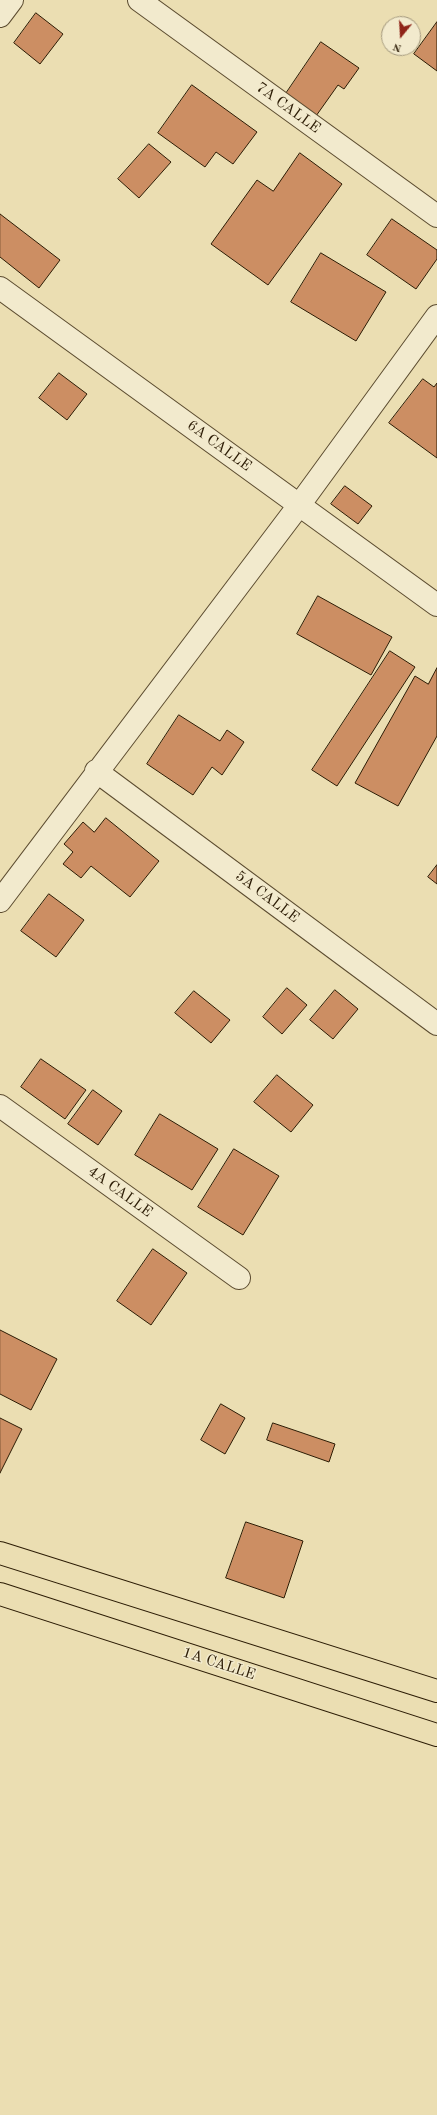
<!DOCTYPE html>
<html>
<head>
<meta charset="utf-8">
<style>
	body { margin:0 }
	#map { position:relative; width:437px; height:2115px; overflow:hidden; background:#ebdeb2; font-family:"Old Standard TT",serif }
	canvas { display:block }
	.north { position:absolute; left:381px; top:16px; width:40px; height:40px; box-sizing:border-box; background:#f2eacd; border:1px solid #a3987d; border-radius:50%; rotate:198deg; font-size:11px; font-weight:700; line-height:16px; text-align:center; color:#2c1c05 }
	.north::after { content:''; display:block; margin:auto; width:14px; height:18px; background:#8f2418; clip-path:polygon(50% 0,100% 100%,50% 72%,0 100%) }
</style>
</head>
<body>
<div id="map">
<canvas width="437" height="2115"></canvas>
<div class="north">N</div>
</div>
<script>
const c = document.querySelector('canvas').getContext('2d');
c.lineJoin = 'round';
function fillPath(path, color) {
  c.fillStyle = color;
  c.fill(path, 'evenodd');
}
function stroke(path, color, width, dash) {
  c.strokeStyle = color;
  c.lineWidth = width;
  c.lineCap = dash ? 'butt' : 'round';
  c.setLineDash(dash || []);
  c.stroke(path);
}
function write(font, color, halo, rows, align = 'center') {
  c.font = font + ' "Old Standard TT",serif';
  c.lineWidth = 3;
  c.setLineDash([]);
  c.textBaseline = 'middle';
  c.strokeStyle = halo;
  c.fillStyle = color;
  for (const [text, x, y, turn = 0] of rows) {
    c.save();
    c.translate(x, y);
    c.rotate((+turn || 0) * Math.PI / 180);
    c.textAlign = isNaN(turn) ? turn : align;
    if (halo) c.strokeText(text, 0, 0);
    c.fillText(text, 0, 0);
    c.restore();
  }
}
const building = new Path2D(`
	M36,13L63,34L40,64L14,43Z
	M437,22V71L414,54Z
	M321,42L359,68L344,89L338,85L316,116L285,95Z
	M192,85L257,132L233,164L216,152L205,167L158,133Z
	M149,144L171,162L139,198L118,179Z
	M300,153L342,184L268,285L211,244L257,180L273,191Z
	M0,214L60,260L39,288L0,257Z
	M392,219L437,250V259L416,289L367,255Z
	M321,253L386,292L356,341L291,302Z
	M59,373L87,394L67,420L39,398Z
	M423,379L434,387L437,383V458L389,423Z
	M345,486L372,506L358,524L331,504Z
	M318,596L392,637L371,675L297,634Z
	M390,651L415,667L337,786L312,770Z
	M437,668V736L398,806L355,783L415,676L428,684Z
	M179,715L220,741L227,730L244,742L222,775L212,767L193,795L147,764Z
	M106,818L159,861L130,897L91,866L81,878L63,864L73,852L64,844L83,822L94,832Z
	M437,865V884L428,877Z
	M49,894L84,920L56,957L21,931Z
	M287,988L307,1005L282,1034L263,1017Z
	M335,990L358,1009L333,1039L310,1020Z
	M194,991L230,1020L211,1043L175,1013Z
	M41,1059L86,1090L65,1119L21,1087Z
	M277,1075L313,1105L291,1132L254,1102Z
	M93,1090L122,1111L98,1145L68,1124Z
	M160,1114L218,1149L192,1190L135,1155Z
	M234,1149L279,1176L243,1235L198,1207Z
	M153,1249L187,1273L151,1325L117,1301Z
	M0,1330L57,1359L31,1410L0,1394Z
	M221,1404L245,1418L225,1454L201,1440Z
	M0,1418L22,1429L0,1473Z
	M273,1423L335,1444L329,1462L267,1440Z
	M246,1522L303,1541L284,1598L226,1578Z`);
const minor = new Path2D(`
	M139,0L437,216
	M0,16L12,0
	M0,288L437,605
	M96,771L437,1024
	M0,901L300,504L437,316
	M0,1106L239,1278`);
const major = new Path2D(`
	M0,1553L437,1691
	M0,1594L437,1735`);
const streetNames = [
	["7A CALLE",288,108,36],
	["6A CALLE",219,446,36],
	["5A CALLE",267,897,37],
	["4A CALLE",120,1192,36],
	["1A CALLE",219,1664,18]
];
fillPath(building, '#cc8e63');
stroke(building, '#2c1c05', 1);
stroke(minor, '#5c4c30', 24);
stroke(major, '#2c1c05', 24);
stroke(minor, '#f2eacd', 22);
stroke(major, '#ebdeb2', 22);
write('15px', '#2c1c05', '#f2eacd', streetNames);
</script>
</body>
</html>
